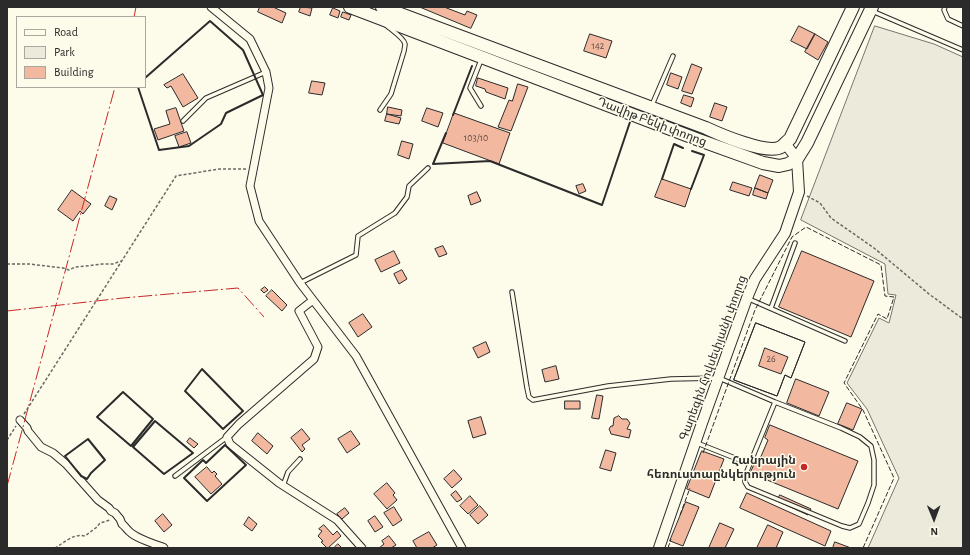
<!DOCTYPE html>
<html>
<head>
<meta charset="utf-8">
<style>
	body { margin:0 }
	#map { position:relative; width:970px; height:555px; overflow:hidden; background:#fdfbea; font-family:"Alegreya Sans",sans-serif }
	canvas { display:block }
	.frame { position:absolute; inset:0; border:8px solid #2b2b2b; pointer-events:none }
	.legend { position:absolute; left:16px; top:16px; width:130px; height:72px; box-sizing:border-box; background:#fdfbea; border:1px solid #a9a89e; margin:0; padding:5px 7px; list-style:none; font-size:12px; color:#2b2b2b }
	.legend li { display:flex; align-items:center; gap:8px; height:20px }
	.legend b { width:20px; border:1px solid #a9a89e }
	.north { position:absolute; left:914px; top:499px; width:40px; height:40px; -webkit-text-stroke:3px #fdfbea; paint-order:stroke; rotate:179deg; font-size:11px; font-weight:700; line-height:16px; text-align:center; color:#2b2b2b }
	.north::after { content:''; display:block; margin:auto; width:14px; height:18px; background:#2b2b2b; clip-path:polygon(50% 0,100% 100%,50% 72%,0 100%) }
</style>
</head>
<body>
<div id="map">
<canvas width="970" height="555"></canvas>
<div class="frame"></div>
<ul class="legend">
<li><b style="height:5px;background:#fdfbea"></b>Road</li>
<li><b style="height:11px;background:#ecebdb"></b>Park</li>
<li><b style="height:11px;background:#f2b8a0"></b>Building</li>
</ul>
<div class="north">N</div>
</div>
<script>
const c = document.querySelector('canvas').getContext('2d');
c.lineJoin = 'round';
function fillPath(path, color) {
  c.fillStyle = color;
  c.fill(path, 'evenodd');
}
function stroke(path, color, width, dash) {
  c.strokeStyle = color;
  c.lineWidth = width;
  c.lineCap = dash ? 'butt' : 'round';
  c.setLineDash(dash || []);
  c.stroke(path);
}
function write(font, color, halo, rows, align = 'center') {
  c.font = font + ' "Alegreya Sans","Noto Sans Armenian",sans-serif';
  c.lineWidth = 3;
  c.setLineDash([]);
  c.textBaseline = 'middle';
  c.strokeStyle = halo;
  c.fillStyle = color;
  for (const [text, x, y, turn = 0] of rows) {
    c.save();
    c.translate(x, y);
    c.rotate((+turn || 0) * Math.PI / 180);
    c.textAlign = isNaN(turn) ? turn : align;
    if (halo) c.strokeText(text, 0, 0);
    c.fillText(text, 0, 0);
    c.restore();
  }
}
const green = new Path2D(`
	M875,26L934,44L963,57V548H868L899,478L867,409L847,383L879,318L889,323L896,295L888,294L885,264L801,220Z`);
const building = new Path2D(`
	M260,7H273L286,13L282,23L258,12Z
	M301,7L312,8L310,16L299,12Z
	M420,7H444L465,15L467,11L477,15L471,28Z
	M333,8L340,11L338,18L330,15Z
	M343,12L351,15L349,20L341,17Z
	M799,26L815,34L807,49L791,41Z
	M590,34L612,41L606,58L584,51Z
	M815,34L828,42L818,60L805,52Z
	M692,64L702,68L692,94L682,91Z
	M671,73L682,77L678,89L667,85Z
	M183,74L198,98L183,107L171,86L167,88L164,85Z
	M478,78L508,88L505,99L486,92L485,89L476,86Z
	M312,81L325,83L322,95L309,93Z
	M518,84L528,87L511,131L498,127L509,100L512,101Z
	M684,95L694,98L691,107L681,103Z
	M715,103L727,107L722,121L710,117Z
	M388,107L402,110L401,116L387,114Z
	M176,108L184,131L158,140L154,129L170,124L166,111Z
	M427,108L443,113L438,127L422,121Z
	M454,113L510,133L499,164L443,143Z
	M387,114L401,118L399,124L385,121Z
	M187,132L191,143L179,147L175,136Z
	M402,141L413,144L409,159L398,155Z
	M760,175L773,180L768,193L755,188Z
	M662,179L691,189L685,207L655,197Z
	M733,182L752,188L749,196L730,190Z
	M583,184L586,191L579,194L576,186Z
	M755,188L768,193L766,199L753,195Z
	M72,190L91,204L83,214L80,211L73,221L58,210Z
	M477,192L481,201L471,205L468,196Z
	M110,196L117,199L112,210L105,206Z
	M443,246L447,254L439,257L435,249Z
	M394,251L400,263L381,272L375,260Z
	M802,251L874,281L851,337L779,307Z
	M402,270L407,279L399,284L394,274Z
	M265,287L268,290L264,293L261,290Z
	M272,290L287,305L282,311L266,296Z
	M363,314L372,327L358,337L349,323Z
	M756,323L805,342L791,378L785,375L777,396L734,380ZM765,348L788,357L781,374L759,366Z
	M756,323L805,342L791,378L785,375L777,396L734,380Z
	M486,342L490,352L478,358L473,348Z
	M556,366L559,379L545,382L542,370Z
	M796,379L829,392L819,416L787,403Z
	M597,395L603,396L599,419L592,418Z
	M565,401H580V409H565Z
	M847,403L862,409L853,430L838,424Z
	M619,416L622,419H627L630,423L627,429L631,430L629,438L611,434L610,431L609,429L611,426H613L614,418L616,417Z
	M481,417L486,434L473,438L468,421Z
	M770,425L858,461L838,509L750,473L756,460L759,461L768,440L765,438Z
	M302,429L310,439L302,445L305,449L302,452L291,438Z
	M351,431L360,444L347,453L338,439Z
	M258,433L273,446L267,454L252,441Z
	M190,438L198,444L194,448L187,442Z
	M606,450L616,453L611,471L600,468Z
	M702,451L724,459L709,498L687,489Z
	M207,467L212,473L214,471L217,474L215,476L222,484L211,494L195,477Z
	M454,470L462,479L452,488L444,479Z
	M387,483L395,493L393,495L397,500L387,509L374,494Z
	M456,491L462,499L457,502L451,495Z
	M747,493L831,531L825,546L740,508Z
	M780,495L811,509L808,515L777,501Z
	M470,496L478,505L468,514L460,506Z
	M686,502L699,507L683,546L670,541Z
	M480,506L488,515L478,524L470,515Z
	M394,507L402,520L393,526L384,513Z
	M345,508L349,513L342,519L337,514Z
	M163,514L172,525L164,532L155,521Z
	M375,516L383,527L375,532L368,521Z
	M249,517L257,524L252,531L244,525Z
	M720,523L734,529L725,548H709Z
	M324,525L333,535L337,531L341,536L328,548H327L321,542L323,541L318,536L322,531L319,529Z
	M768,525L783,532L776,548H757Z
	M429,532L437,545L432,548H417L413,541Z
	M389,536L396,545L391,548H379L384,544L382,541Z
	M835,542L851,548H833Z
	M338,544L342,548H334Z`);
const path = new Path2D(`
	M807,196L820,203L831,218L874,248L929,294L963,319
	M7,264H29L63,268L69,270L75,267L86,266L102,264H113L121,261
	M24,414L176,176L219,169H246
	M7,440L16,426
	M55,548C64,543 73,533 85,536L97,527L100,523L110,520`);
const service = new Path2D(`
	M945,7L944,10L948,19L963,26
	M872,11L963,50
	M481,60L470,88L481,106
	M652,105L673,56
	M380,110L391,94L404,51C404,51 405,45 405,44C404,38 390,29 386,25
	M183,121L206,98L266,72
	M300,283L356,255L358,236L395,213L407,197L409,186L428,168
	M512,292L527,388L529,397L533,400L608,386L671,379L719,378L775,402L841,428L860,437L871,446L874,460V485L868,503L859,524L850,528L842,526L748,487L745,482V476L775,402
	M749,299L845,341
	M771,308L795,243
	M697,443L750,464
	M175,476L227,437
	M283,486L288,472L300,459`);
const minor = new Path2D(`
	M211,7L250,39L266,72L269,88L250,186L259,221L300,283L356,356L462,548
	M313,300L299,311L318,347L314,359L239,424L227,437L230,444L279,483L337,520L362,548
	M20,420L27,428L28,431L41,447L53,453L66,464L98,500L109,508L111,511L115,513L120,519L122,524C125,526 127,530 131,533C137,538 156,545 163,547L164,548`);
const secondary = new Path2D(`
	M659,548L702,423L747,298L755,279L785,233L799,192L797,159L785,143`);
const primary = new Path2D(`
	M350,7L699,140L763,163L779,166L788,164L797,159L807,143L872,7
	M382,7L706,128C719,134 767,155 781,147C784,145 787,141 790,139L853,7`);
const fence = new Path2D(`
	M703,453L755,310L792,237L806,227L881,265L885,296L894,297L887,319L878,314L844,383L863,410L894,478L863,548
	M680,515L690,488
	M668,548L671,539`);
const wall = new Path2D(`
	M138,87L159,150L189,146L221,124L226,113L263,95L243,50L210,21L145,78
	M453,115L472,66
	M446,133L433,164L490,161L602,205L630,122
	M662,179L674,144L683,148
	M691,189L704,155L692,151
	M202,369L243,411L223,429L185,391Z
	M123,392L153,419L131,446L97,417Z
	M155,421L193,453L164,474L133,447Z
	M88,439L105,460L91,473L87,479L81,476L65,456Z
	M225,445L246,465L207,501L184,478L203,460L206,463Z`);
const power = new Path2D(`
	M134,17L136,7
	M7,311L123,298L238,288L264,317
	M7,486L115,87`);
const markers = [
	[804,467,4,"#c62828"]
];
const numberNames = [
	["142",598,46],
	["103/10",476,138],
	["26",771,359]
];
const streetNames = [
	["Դավիթ Բեկի փողոց",652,122,21],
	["Գարեգին Հովսեփյանի փողոց",713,358,-70]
];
const poiNames = [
	["Հանրային",796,460],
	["հեռուստաընկերություն",796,474]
];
fillPath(green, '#ecebdb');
stroke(green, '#74746e', 1);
fillPath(building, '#f2b8a0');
stroke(building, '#2b2b2b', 1);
stroke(service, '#2b2b2b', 5.5);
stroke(minor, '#2b2b2b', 9);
stroke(secondary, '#2b2b2b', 12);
stroke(primary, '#2b2b2b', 14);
stroke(path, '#6a6964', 1.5, [3, 2]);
stroke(service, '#fdfbea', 3.5);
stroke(minor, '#fdfbea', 7);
stroke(secondary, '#fdfbea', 10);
stroke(primary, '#fdfbea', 12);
stroke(fence, '#2b2b2b', 1, [5, 2]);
stroke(wall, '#2b2b2b', 2);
stroke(power, '#c62828', 1, [14, 3, 2, 3]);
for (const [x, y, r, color] of markers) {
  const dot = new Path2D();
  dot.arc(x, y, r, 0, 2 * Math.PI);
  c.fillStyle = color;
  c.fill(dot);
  stroke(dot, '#fdfbea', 1.5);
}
write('10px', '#5d4e48', null, numberNames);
write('12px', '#2b2b2b', '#fdfbea', streetNames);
write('bold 12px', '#2b2b2b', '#fdfbea', poiNames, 'right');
</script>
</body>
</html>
